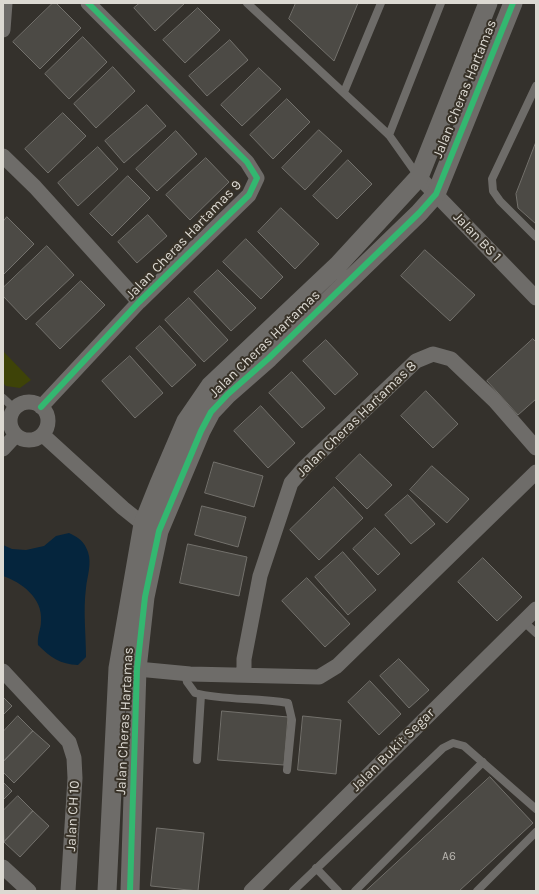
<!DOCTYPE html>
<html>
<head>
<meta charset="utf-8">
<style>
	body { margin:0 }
	#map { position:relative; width:539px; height:894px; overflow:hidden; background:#34312c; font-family:Karla,sans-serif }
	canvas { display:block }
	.frame { position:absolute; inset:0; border:4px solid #dcd9d2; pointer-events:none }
</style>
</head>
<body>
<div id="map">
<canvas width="539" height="894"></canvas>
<div class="frame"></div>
</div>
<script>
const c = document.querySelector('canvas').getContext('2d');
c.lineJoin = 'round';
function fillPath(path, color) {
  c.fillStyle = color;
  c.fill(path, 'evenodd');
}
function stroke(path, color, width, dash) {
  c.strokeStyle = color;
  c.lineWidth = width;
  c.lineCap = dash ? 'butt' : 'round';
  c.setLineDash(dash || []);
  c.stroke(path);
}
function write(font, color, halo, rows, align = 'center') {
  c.font = font + ' Karla,sans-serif';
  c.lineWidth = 4;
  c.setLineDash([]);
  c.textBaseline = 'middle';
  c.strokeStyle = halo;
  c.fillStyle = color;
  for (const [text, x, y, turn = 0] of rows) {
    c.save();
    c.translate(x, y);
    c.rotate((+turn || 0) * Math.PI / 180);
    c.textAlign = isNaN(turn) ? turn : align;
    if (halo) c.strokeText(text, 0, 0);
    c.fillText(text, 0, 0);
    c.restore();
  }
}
const green = new Path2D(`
	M3,351L31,380L20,388L6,386L3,383Z`);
const water = new Path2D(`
	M69,533C79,538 84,541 88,552C92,564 87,577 86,588C83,611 86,634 86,657L78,665C60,664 51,658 38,645C37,634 41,630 41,621C43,598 21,582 3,576V545L12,549L26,550L44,546L56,536Z`);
const building = new Path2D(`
	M53,3H56L81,28L40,69L13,42Z
	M140,3H185L155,31L134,8Z
	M296,3H358L334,61L289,19Z
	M198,8L220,30L185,63L163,40Z
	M83,37L107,62L69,99L45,74Z
	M230,40L248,60L207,96L189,76Z
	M113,67L135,91L96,128L74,104Z
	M259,68L281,89L242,126L221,105Z
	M287,99L310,122L273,159L250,135Z
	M147,105L166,126L124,163L105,141Z
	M63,113L86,136L48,173L25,149Z
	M319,130L342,151L305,190L282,168Z
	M176,131L197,154L157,191L136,169Z
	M536,142V224L518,208L516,194Z
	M98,147L118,169L78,206L58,183Z
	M206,158L229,182L190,220L166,195Z
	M348,160L372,184L337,219L313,196Z
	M128,176L150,198L112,236L90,214Z
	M281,208L319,244L295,269L258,232Z
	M148,215L167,236L137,263L118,242Z
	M7,217L34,244L3,275V222Z
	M246,239L283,277L261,299L223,262Z
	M47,246L74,275L26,320L3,296V288Z
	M425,250L475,295L450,321L401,276Z
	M218,270L256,308L231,331L194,292Z
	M81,281L105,305L60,349L36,324Z
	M189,298L228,340L204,362L165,320Z
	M160,326L196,365L172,387L136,348Z
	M533,339L536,342V399L518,415L487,381Z
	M326,340L358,374L335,395L303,361Z
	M130,356L163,393L135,418L102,381Z
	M292,372L325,408L302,428L269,393Z
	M426,391L458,424L433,448L401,416Z
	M261,406L295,443L268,468L234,431Z
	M360,454L392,485L367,509L336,478Z
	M214,462L263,476L254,507L205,493Z
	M432,466L469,499L447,523L410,490Z
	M334,487L363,518L319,560L290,530Z
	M408,495L435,524L411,544L385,515Z
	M202,506L246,517L238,547L195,535Z
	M375,528L400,554L378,575L353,549Z
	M188,544L247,557L239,596L180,583Z
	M343,552L376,590L348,615L315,577Z
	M483,558L522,597L497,621L458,582Z
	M307,578L350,624L325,647L282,601Z
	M399,659L429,690L409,708L380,676Z
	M370,681L401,714L379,735L348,702Z
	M3,697L12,706L3,715Z
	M222,711L288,717L284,765L218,760Z
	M18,716L33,731L3,762V732Z
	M303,716L341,720L336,774L298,770Z
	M33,731L50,746L14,783L3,772V762Z
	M490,777L533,823L459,891H366Z
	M3,782L12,791L3,800Z
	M18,796L33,811L4,842L3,811Z
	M33,811L49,826L20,857L4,842Z
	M157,828L204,833L198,891L151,886Z`);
const service = new Path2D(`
	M247,3L389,135L418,176
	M536,86L492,179L493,191L500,201L536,237
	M344,92L381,3
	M389,135L441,3
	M3,398L15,409
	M523,621L536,633
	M185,674L187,682L195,693C225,701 257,697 288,703L292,720L287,770
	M197,760L201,695
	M316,868L338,891
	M293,891L443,748L453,743L464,746L536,809
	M355,891L483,762
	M477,891L536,832`);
const minor = new Path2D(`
	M3,30L5,3
	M3,156L35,187L139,302
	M419,177L536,298
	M10 421a19 19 0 1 1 38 0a19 19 0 1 1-38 0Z
	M41,407L139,302L249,195L257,178L247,162L88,3
	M43,435L123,508L143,524L152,528
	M3,449L16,435
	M127,668L190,674L319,677L337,666L536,472
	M3,671L69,742L74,758L75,778L68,891
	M244,675V659L260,576L291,483L304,468L416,361L433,354L451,359L495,401L536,448
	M3,867L29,891
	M251,891L536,609`);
const tertiary = new Path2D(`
	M107,891L118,668L143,524L159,484L186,421L210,386L338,265L419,177L488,3
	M130,891L137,669L145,597L159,531L201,431L211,412L228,394L269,358L419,213L436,194L513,3`);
const cycleway = new Path2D(`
	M41,407L139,302L249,195L257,178L247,162L88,3
	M130,891L137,669L145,597L159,531L201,431L211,412L228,394L269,358L419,213L436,194L513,3`);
const numberNames = [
	["A6",449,857]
];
const streetNames = [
	["Jalan Cheras Hartamas",465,89,-68],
	["Jalan BS 1",477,237,46],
	["Jalan Cheras Hartamas 9",184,240,-46],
	["Jalan Cheras Hartamas",265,344,-44],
	["Jalan Cheras Hartamas 8",357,419,-44],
	["Jalan Cheras Hartamas",125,721,-87],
	["Jalan Bukit Segar",393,750,-45],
	["Jalan CH 10",73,816,-87]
];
fillPath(green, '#3e4308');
fillPath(water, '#05253d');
fillPath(building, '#4c4a45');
stroke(building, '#73716c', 1);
stroke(service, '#6e6c69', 8);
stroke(minor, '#6e6c69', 15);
stroke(tertiary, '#6e6c69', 19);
stroke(cycleway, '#33b770', 6);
write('12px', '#b8b5af', null, numberNames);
write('14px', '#dcd9d2', '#383228', streetNames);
</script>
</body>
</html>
